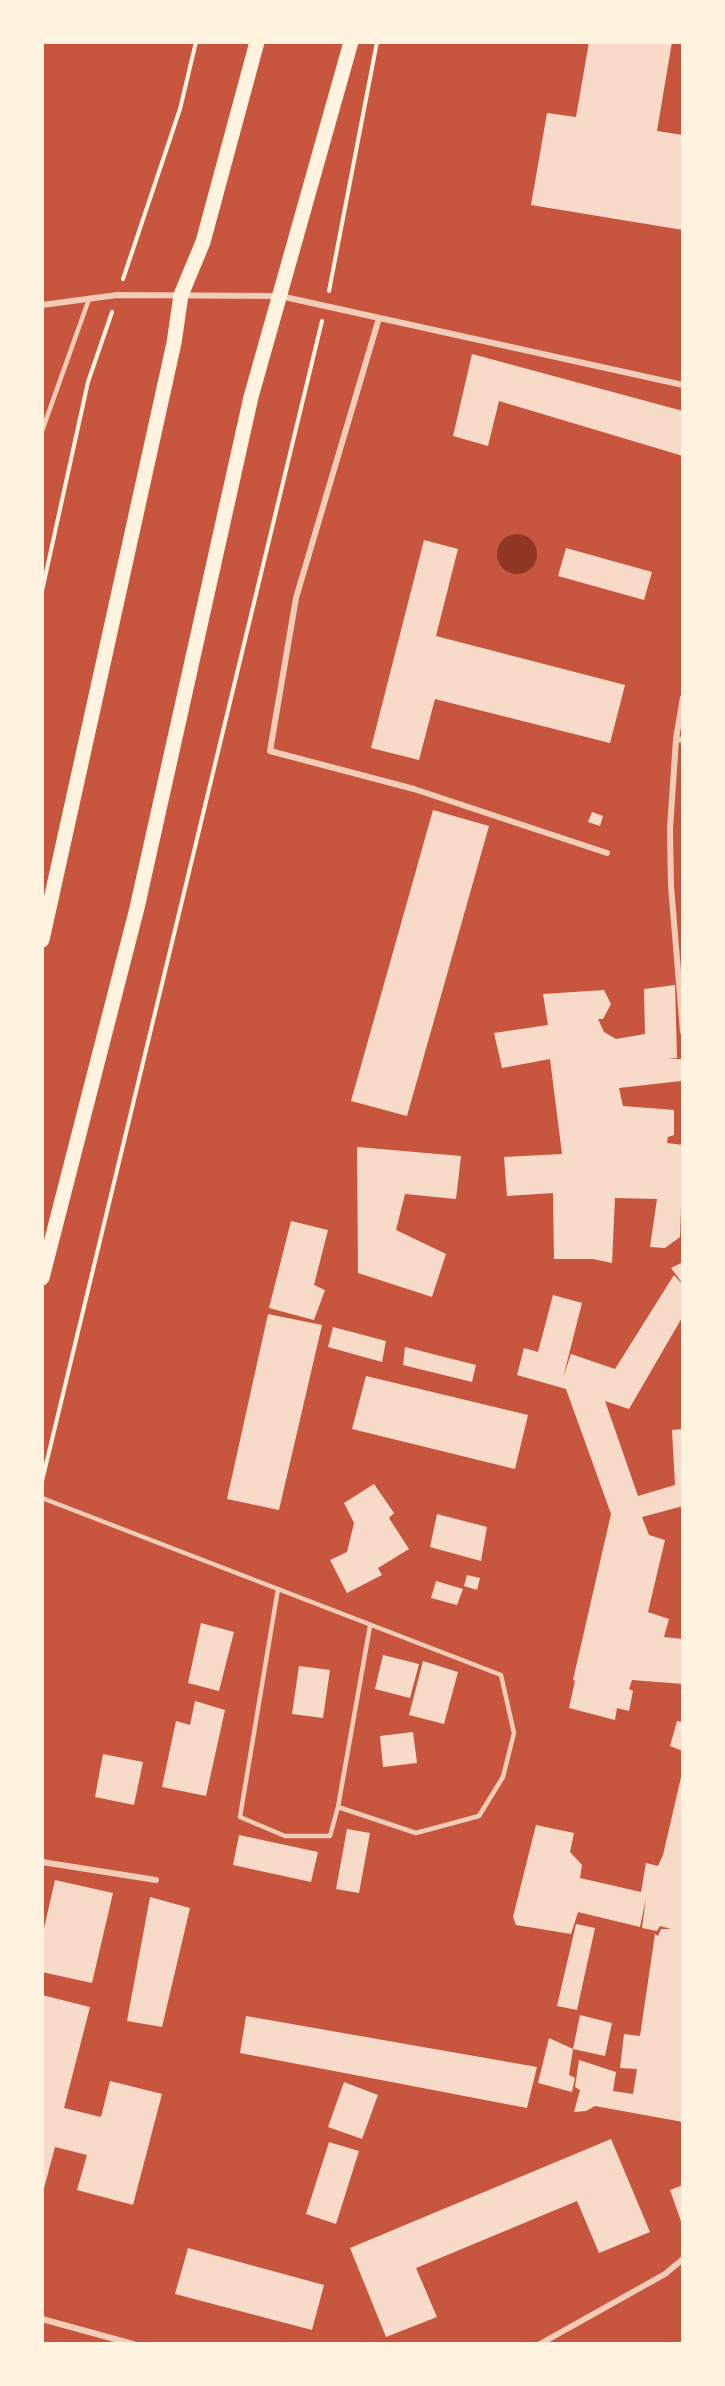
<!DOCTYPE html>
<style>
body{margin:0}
#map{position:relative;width:725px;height:2386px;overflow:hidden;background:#c8553d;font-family:Commissioner,sans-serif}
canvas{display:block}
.frame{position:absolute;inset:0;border:44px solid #fff3e0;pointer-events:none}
</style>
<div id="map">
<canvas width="725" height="2386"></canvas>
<div class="frame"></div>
</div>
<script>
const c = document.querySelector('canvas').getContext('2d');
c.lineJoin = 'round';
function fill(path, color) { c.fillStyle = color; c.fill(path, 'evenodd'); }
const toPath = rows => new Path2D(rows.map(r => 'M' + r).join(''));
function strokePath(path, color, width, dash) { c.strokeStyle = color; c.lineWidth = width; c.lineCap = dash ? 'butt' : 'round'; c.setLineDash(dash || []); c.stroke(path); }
fill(toPath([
 '497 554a20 20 0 1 1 40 0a20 20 0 1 1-40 0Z'
]), '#8f3625');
fill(toPath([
 [589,42,672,42,657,131,683,135,683,230,531,205,547,113,576,117],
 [472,354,683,411,683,456,499,401,488,446,453,436],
 [424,540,458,549,436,636,625,685,610,743,435,699,419,760,371,748],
 [566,548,652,572,644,600,558,576],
 [433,810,489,826,407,1116,351,1101],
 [592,812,603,816,600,826,588,822],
 [675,985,677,1058,667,1059,682,1059,681,1081,619,1088,623,1106,674,1110,674,1135,668,1137,667,1143,683,1145,680,1237,665,1248,650,1247,657,1199,615,1198,612,1263,593,1259,554,1259,553,1193,507,1196,504,1157,562,1154,550,1059,502,1068,494,1033,548,1025,543,994,604,990,611,1004,603,1019,598,1019,604,1032,616,1039,645,1034,644,989],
 [357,1147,461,1156,456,1199,405,1194,396,1230,446,1254,432,1297,358,1273],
 [291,1221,328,1230,314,1285,325,1290,314,1320,269,1308],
 [683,1262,683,1284,671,1268],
 [674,1275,683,1285,683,1316,629,1409,605,1401,638,1496,675,1485,672,1430,683,1429,683,1506,642,1517,649,1535,665,1540,648,1612,669,1619,664,1637,683,1639,683,1684,632,1680,629,1689,633,1691,629,1711,617,1708,615,1720,569,1708,575,1681,573,1680,611,1514,566,1389,517,1375,524,1348,538,1352,553,1295,582,1303,563,1378,571,1354,615,1369],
 [268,1314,322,1325,279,1510,227,1499],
 [333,1327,386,1341,382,1362,328,1347],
 [405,1347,476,1365,472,1382,403,1365],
 [366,1376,528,1415,515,1469,352,1429],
 [374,1484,394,1513,389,1518,409,1549,378,1568,382,1575,347,1593,330,1560,347,1552,354,1523,344,1503],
 [437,1514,487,1527,481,1561,430,1547],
 [467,1575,480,1578,477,1590,464,1586],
 [436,1581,463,1589,457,1605,431,1598],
 [201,1623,234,1632,219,1691,188,1683],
 [383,1655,419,1664,410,1698,375,1689],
 [423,1661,458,1672,444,1724,409,1715],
 [299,1666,330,1670,323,1718,292,1714],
 [195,1701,225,1710,206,1796,162,1787,176,1721,190,1725],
 [677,1721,683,1722,683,1751,670,1746],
 [413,1732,417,1763,383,1767,380,1736],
 [103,1754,143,1762,134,1805,95,1797],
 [682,1773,683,2122,595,2106,586,2111,574,2112,580,2090,575,2087,579,2060,616,2072,613,2091,633,2094,637,2069,620,2068,624,2034,640,2036,655,1934,658,1936,661,1929,671,1929,660,1926,657,1931,642,1928,646,1898,640,1927,578,1912,571,1934,516,1925,513,1917,536,1825,574,1833,570,1852,582,1865,580,1878,641,1892,646,1863,658,1866,663,1855],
 [347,1829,370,1833,359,1893,336,1889],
 [239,1835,318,1852,311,1882,233,1865],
 [55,1880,113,1893,92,1983,42,1972,42,1937],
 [150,1897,190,1908,162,2027,127,2021],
 [576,1924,595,1928,577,2010,557,2006],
 [42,1995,90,2007,64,2108,101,2117,110,2081,162,2094,133,2205,77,2190,87,2155,55,2147,42,2196],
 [580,2015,612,2023,605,2056,573,2049],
 [246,2016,537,2067,527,2108,240,2053],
 [549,2038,573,2049,569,2075,575,2078,572,2092,538,2083],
 [344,2082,378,2095,362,2139,328,2127],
 [611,2139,650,2232,599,2253,577,2201,416,2268,437,2317,386,2337,350,2248],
 [329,2142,359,2151,336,2224,306,2214],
 [683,2185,683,2227,670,2190],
 [188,2248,324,2285,312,2330,175,2294]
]), '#f7dbc8');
strokePath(toPath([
 [123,279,180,109,196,42],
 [329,291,377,42],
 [42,591,88,382,112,312],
 [42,1481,322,321]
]), '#fff3e0', 4);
strokePath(toPath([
 [42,431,89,299],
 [42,1498,501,1675,514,1733,503,1777,479,1816,416,1833,338,1807],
 [278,1589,240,1817,285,1836,330,1836,338,1807,370,1626]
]), '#f1ccb7', 4.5);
strokePath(toPath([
 [42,305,117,295,280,296,683,385],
 [379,318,296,598,270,751,414,789,607,853],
 [683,697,676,739,683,740],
 [676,739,670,829,671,886,683,1032],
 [42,1862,156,1880],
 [42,2319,133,2344],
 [540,2344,665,2274,683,2259]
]), '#f1ccb7', 6);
strokePath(toPath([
 [42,940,174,343,181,295,203,242,257,42],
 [42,1278,137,908,251,397,351,42]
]), '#fff3e0', 15);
</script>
